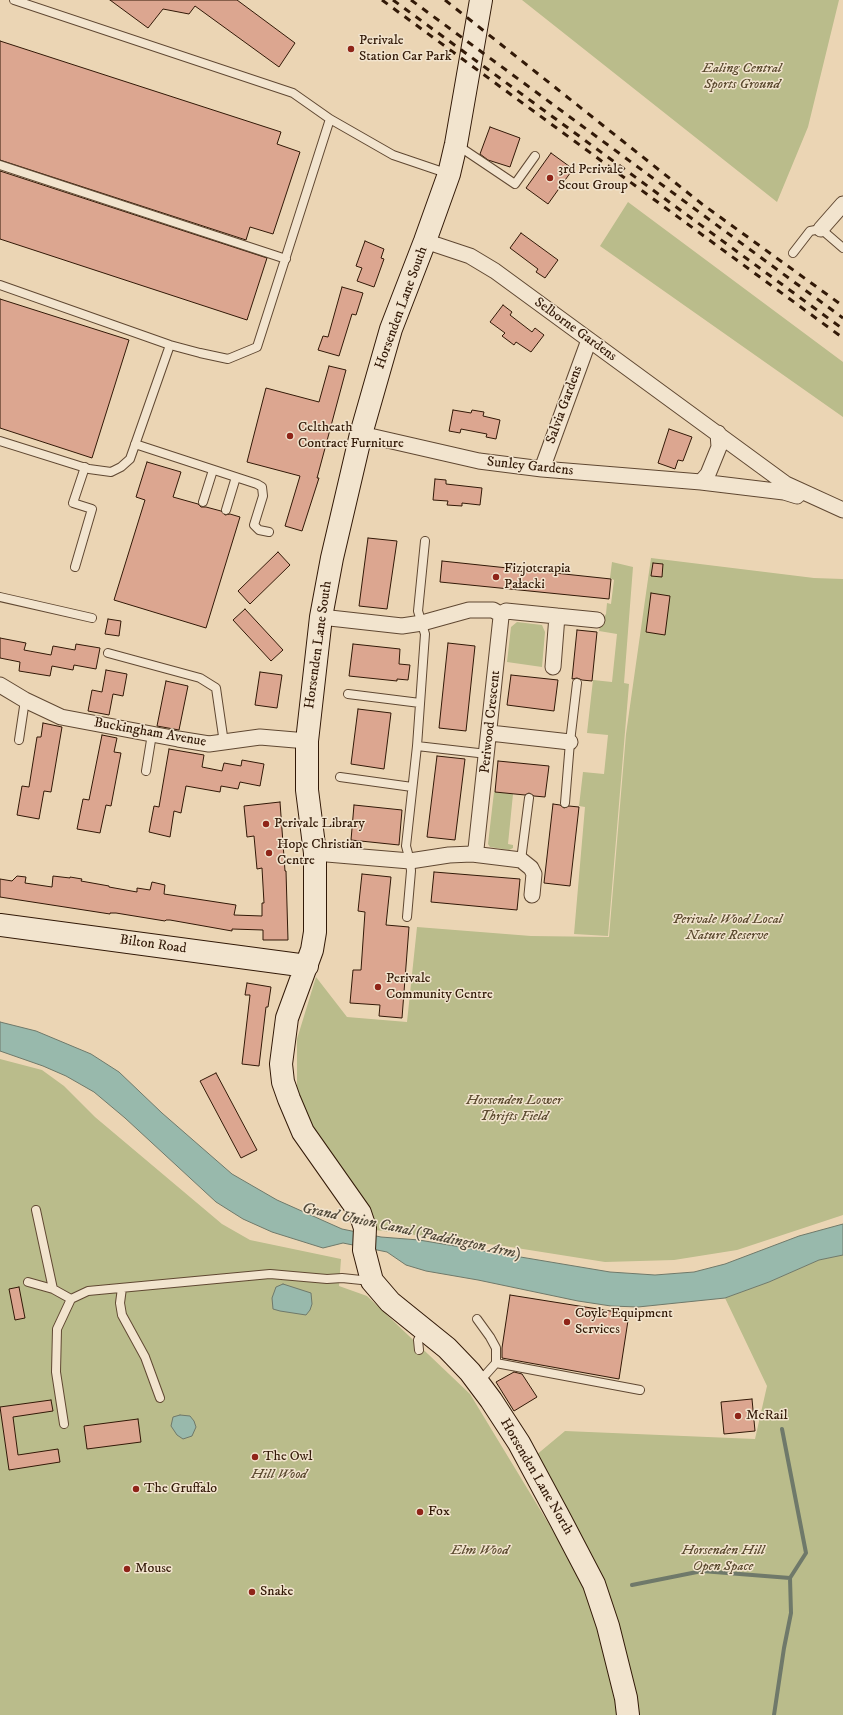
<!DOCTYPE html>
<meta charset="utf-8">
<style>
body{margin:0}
canvas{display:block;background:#ebd5b4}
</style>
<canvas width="843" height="1715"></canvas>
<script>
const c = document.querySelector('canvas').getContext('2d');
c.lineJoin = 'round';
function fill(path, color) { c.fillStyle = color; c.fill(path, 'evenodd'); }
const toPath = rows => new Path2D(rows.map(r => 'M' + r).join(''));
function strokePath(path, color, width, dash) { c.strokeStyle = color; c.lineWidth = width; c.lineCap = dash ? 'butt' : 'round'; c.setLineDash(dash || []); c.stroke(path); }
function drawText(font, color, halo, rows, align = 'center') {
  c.font = font + ' "IM FELL DW Pica",serif'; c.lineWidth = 3; c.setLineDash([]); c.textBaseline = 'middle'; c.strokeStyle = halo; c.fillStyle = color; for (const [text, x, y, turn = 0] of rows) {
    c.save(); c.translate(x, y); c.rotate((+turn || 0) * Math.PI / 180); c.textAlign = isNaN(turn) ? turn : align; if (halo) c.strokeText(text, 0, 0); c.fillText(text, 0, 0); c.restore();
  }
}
fill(toPath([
 [522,0,839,0,808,127,777,202],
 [628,202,843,362,843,417,600,246],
 [651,558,814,578,843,579,843,1215,737,1250,674,1260,605,1262,504,1246,375,1230,297,1103,297,1039,316,977,347,1017,407,1022,417,927,531,936,609,937,626,734],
 [612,562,633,567,624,683,629,684,608,936,574,934,585,807,579,806,583,772,604,774,608,735,587,733,593,680,612,682,617,634,599,631,601,621,606,614,607,603,611,604,614,580,610,578],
 [517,622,542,625,545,632,542,667,507,662,511,627],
 [494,792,513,794,508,844,513,845,513,848,509,850,490,847,488,844],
 [0,1059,42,1070,64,1086,95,1117,222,1224,250,1240,341,1259,339,1286,367,1296,470,1394,590,1592,619,1715,0,1715],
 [843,1255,843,1715,639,1715,637,1697,535,1456,565,1431,755,1439,767,1386,725,1298,769,1282,819,1260]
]), '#babc8b');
const water = toPath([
 [0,1022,36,1031,91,1054,119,1072,162,1113,232,1174,277,1200,342,1229,381,1237,419,1240,610,1272,655,1275,694,1272,725,1264,799,1236,843,1224,843,1255,819,1260,769,1282,725,1298,638,1307,611,1306,578,1301,478,1280,426,1271,406,1265,387,1252,343,1243,323,1248,272,1232,243,1219,216,1202,125,1118,94,1092,66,1076,43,1066,0,1051,0,1022],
 [283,1284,311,1293,312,1304,310,1310,306,1315,280,1311,273,1309,272,1298,276,1287,283,1284],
 [180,1415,190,1416,194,1421,196,1427,192,1436,183,1439,177,1435,171,1426,173,1417,180,1415]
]);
fill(water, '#98b9ac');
strokePath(water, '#6f796a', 1);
strokePath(toPath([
 [632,1585,702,1571,790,1578],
 [774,1715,784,1648,791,1613,790,1578,806,1553,782,1429]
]), '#6f796a', 4);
const building = toPath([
 [110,0,237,0,295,43,279,67,195,6,189,14,163,9,148,28,110,0],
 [0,41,281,132,277,144,300,152,273,234,250,227,246,240,0,160,0,41],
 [490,127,520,138,510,167,488,160,480,154,490,127],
 [551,153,573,169,548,204,526,188,551,153],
 [0,171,267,258,247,320,0,239,0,171],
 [521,233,558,260,545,278,536,272,538,269,510,248,521,233],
 [365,241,384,249,381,258,384,259,374,287,357,281,362,268,356,266,365,241],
 [342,287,363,293,356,315,352,314,339,356,318,350,323,336,328,337,342,287],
 [0,299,129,340,92,458,0,428,0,299],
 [503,305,512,312,510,315,532,332,535,328,544,335,531,352,516,342,514,345,502,336,505,333,490,322,503,305],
 [329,366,346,370,317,478,319,478,302,531,285,526,300,476,247,462,266,388,319,402,329,366],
 [453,410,471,413,472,410,484,412,483,416,500,420,496,439,486,437,487,434,461,429,460,433,449,431,453,410],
 [669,429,692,437,683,461,678,460,675,469,658,463,669,429],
 [147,462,181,472,173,497,198,504,201,507,206,507,221,511,225,515,230,514,240,517,206,628,114,600,145,500,136,497,147,462],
 [435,479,446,480,446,484,482,488,480,505,462,503,462,506,447,505,448,501,433,500,435,479],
 [368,538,397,541,387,609,359,606,368,538],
 [278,552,290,565,250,604,238,591,278,552],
 [442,561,611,579,609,599,440,582,442,561],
 [653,563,663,564,662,577,651,576,653,563],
 [651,593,670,596,665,635,646,632,651,593],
 [245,609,283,650,271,661,233,620,245,609],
 [108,619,121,621,119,636,105,634,108,619],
 [577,630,597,632,592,681,582,680,577,678,572,679,577,630],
 [0,638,26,643,24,650,51,655,53,646,75,650,76,644,100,648,96,669,74,665,73,670,52,666,50,676,19,671,20,662,0,658,0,638],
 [448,643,475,646,466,731,439,728,448,643],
 [353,644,400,649,399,664,410,665,408,680,397,679,397,681,349,676,353,644],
 [106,670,127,674,123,696,113,694,109,715,88,711,92,690,102,692,106,670],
 [260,672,282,675,277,708,255,705,260,672],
 [511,675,558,680,554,711,507,705,511,675],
 [166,681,188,686,179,730,157,726,166,681],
 [358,709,391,713,384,769,351,764,358,709],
 [43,723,62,727,51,792,44,791,39,819,17,815,22,786,29,787,37,737,41,737,43,723],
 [102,735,117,738,114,752,121,753,111,806,106,805,100,833,77,829,83,799,89,800,102,735],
 [169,749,204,755,202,767,222,771,224,763,241,766,242,760,264,764,260,786,240,782,238,789,221,786,220,792,186,786,181,813,174,811,170,837,149,832,154,806,159,807,169,749],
 [437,756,465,759,455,840,427,837,437,756],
 [498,761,549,766,545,797,534,796,529,793,525,795,495,792,498,761],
 [280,802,285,871,286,871,288,940,263,940,263,930,232,929,232,931,170,920,166,920,165,921,116,913,110,913,110,914,0,897,0,879,12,881,17,876,26,877,25,883,52,887,53,876,70,878,70,877,82,879,81,881,109,886,109,887,137,892,137,888,150,890,152,882,165,885,164,894,236,905,234,915,262,916,262,903,264,903,262,868,257,869,254,836,247,837,244,806,280,802],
 [553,804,560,805,564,808,569,806,579,807,570,886,544,883,553,804],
 [354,805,402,810,399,845,351,840,354,805],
 [434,872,520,879,517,910,431,902,434,872],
 [362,874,391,877,386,925,409,927,402,1018,379,1016,380,1005,350,1003,353,970,361,970,365,912,358,911,362,874],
 [247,983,271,987,268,1007,266,1007,259,1066,242,1064,250,995,245,995,247,983],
 [216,1073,257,1150,241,1158,200,1081,216,1073],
 [19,1287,25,1318,15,1320,9,1289,19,1287],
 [510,1295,629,1314,619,1379,502,1358,502,1348,510,1295],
 [514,1372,522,1374,537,1397,514,1411,496,1382,514,1372],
 [752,1399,755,1431,724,1434,721,1402,752,1399],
 [51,1400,53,1411,13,1417,18,1455,58,1449,60,1462,9,1470,0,1407,51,1400],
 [138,1419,141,1442,87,1449,84,1426,138,1419]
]);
fill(building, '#dca690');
strokePath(building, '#321907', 1);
const lane = toPath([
 [14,0,293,93,330,119,393,155,449,174],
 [457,145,515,184,535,156],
 [0,165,286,259],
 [793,253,810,231,821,229,843,248],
 [0,285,170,345,200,353,228,359,257,347,330,119],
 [0,441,89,469,111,472,121,467,130,459,170,345],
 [135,444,257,484,262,487,263,496,254,525,259,530,269,532],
 [203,502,213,470],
 [226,510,236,477],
 [75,567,92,509,73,503,85,467],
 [0,597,92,618],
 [108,653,200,678,216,688,224,743],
 [348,694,420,703],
 [19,740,25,700],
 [417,746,487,754],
 [146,771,152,734],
 [340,777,412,787],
 [565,803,570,742,577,683],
 [521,860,529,798],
 [407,917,411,871,410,861,406,846,417,746,425,634,418,611,425,541],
 [36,1210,53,1289,71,1299],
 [28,1282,53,1289],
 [122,1288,120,1303,122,1315,145,1357,160,1398],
 [477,1319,490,1337,496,1348,496,1363,479,1382],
 [419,1350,418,1340,424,1331],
 [496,1363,640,1390],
 [64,1424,56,1372,57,1329,71,1299,88,1291,270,1274,327,1279,342,1278,371,1281]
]);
const street = toPath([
 [821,229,843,204],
 [425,241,470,256,495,271,786,484,843,510],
 [361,434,479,461,542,469,701,482,784,492,797,496],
 [542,469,589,340],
 [701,482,708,474,719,447,718,433],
 [500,614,506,611,597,620],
 [553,667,557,616],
 [0,685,25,700,61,717,178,739,209,744,260,737,307,741],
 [490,733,570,742],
 [315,853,410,861,449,855,472,854,476,849,501,617,500,614,493,610,469,610,422,623,402,626,321,617],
 [472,854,521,860,531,868,534,874,532,895]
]);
const secondary = toPath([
 [481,0,456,144,449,174,425,241,391,329,361,434,332,558,321,617,307,741,307,790,315,853,315,932,312,950,287,1018,281,1064,283,1082,289,1099,303,1132,360,1213,365,1228,364,1250,372,1281,390,1302,447,1348,470,1372,491,1400,519,1443,561,1521,594,1584,608,1626,626,1698,628,1715],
 [0,925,307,966]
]);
strokePath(lane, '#604832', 10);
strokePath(street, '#604832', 17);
strokePath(secondary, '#321907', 24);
strokePath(lane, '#f2e4ce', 8);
strokePath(street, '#f2e4ce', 15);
strokePath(secondary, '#f2e4ce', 22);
strokePath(toPath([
 [382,0,843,338],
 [393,0,843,329],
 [411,0,843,318],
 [445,0,702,204,843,306]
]), '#321907', 3, [7, 7]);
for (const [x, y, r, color] of [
 [351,49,4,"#8f2418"],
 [550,178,4,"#8f2418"],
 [290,436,4,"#8f2418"],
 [496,577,4,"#8f2418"],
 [266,824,4,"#8f2418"],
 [269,853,4,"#8f2418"],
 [378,987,4,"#8f2418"],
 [567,1322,4,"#8f2418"],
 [738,1416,4,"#8f2418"],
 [255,1457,4,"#8f2418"],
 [136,1489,4,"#8f2418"],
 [420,1512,4,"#8f2418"],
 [127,1569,4,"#8f2418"],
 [252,1592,4,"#8f2418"]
]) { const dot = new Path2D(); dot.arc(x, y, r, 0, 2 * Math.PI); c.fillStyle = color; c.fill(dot); strokePath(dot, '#f2e4ce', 1.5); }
drawText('14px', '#321907', '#f2e4ce', [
 ["Perivale",359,41],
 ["Station Car Park",359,57],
 ["3rd Perivale",558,170],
 ["Scout Group",558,186],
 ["Celtheath",298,428],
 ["Contract Furniture",298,444],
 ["Fizjoterapia",504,569],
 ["Pałacki",504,585],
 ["Perivale Library",274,824],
 ["Hope Christian",277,845],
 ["Centre",277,861],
 ["Perivale",386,979],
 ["Community Centre",386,995],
 ["Coyle Equipment",575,1314],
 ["Services",575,1330],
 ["McRail",746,1416],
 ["The Owl",263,1457],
 ["The Gruffalo",144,1489],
 ["Fox",428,1512],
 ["Mouse",135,1569],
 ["Snake",260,1592]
], 'left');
drawText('italic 14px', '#5b4a2f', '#f2e4ce', [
 ["Ealing Central",742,69],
 ["Sports Ground",742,85],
 ["Perivale Wood Local",727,920],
 ["Nature Reserve",727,936],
 ["Horsenden Lower",514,1101],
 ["Thrifts Field",514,1117],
 ["Hill Wood",279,1475],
 ["Elm Wood",480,1551],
 ["Horsenden Hill",723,1551],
 ["Open Space",723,1567]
]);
drawText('14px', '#321907', '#f2e4ce', [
 ["Horsenden Lane South",402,308,-70],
 ["Selborne Gardens",575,330,36],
 ["Salvia Gardens",565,405,-70],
 ["Sunley Gardens",530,467,6],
 ["Horsenden Lane South",319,645,-82],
 ["Periwood Crescent",491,722,-84],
 ["Buckingham Avenue",150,733,10],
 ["Bilton Road",153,945,8],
 ["Horsenden Lane North",536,1477,60]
]);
drawText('italic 15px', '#514939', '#f2e4ce', [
 ["Grand Union Canal (Paddington Arm)",411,1232,12]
]);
</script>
